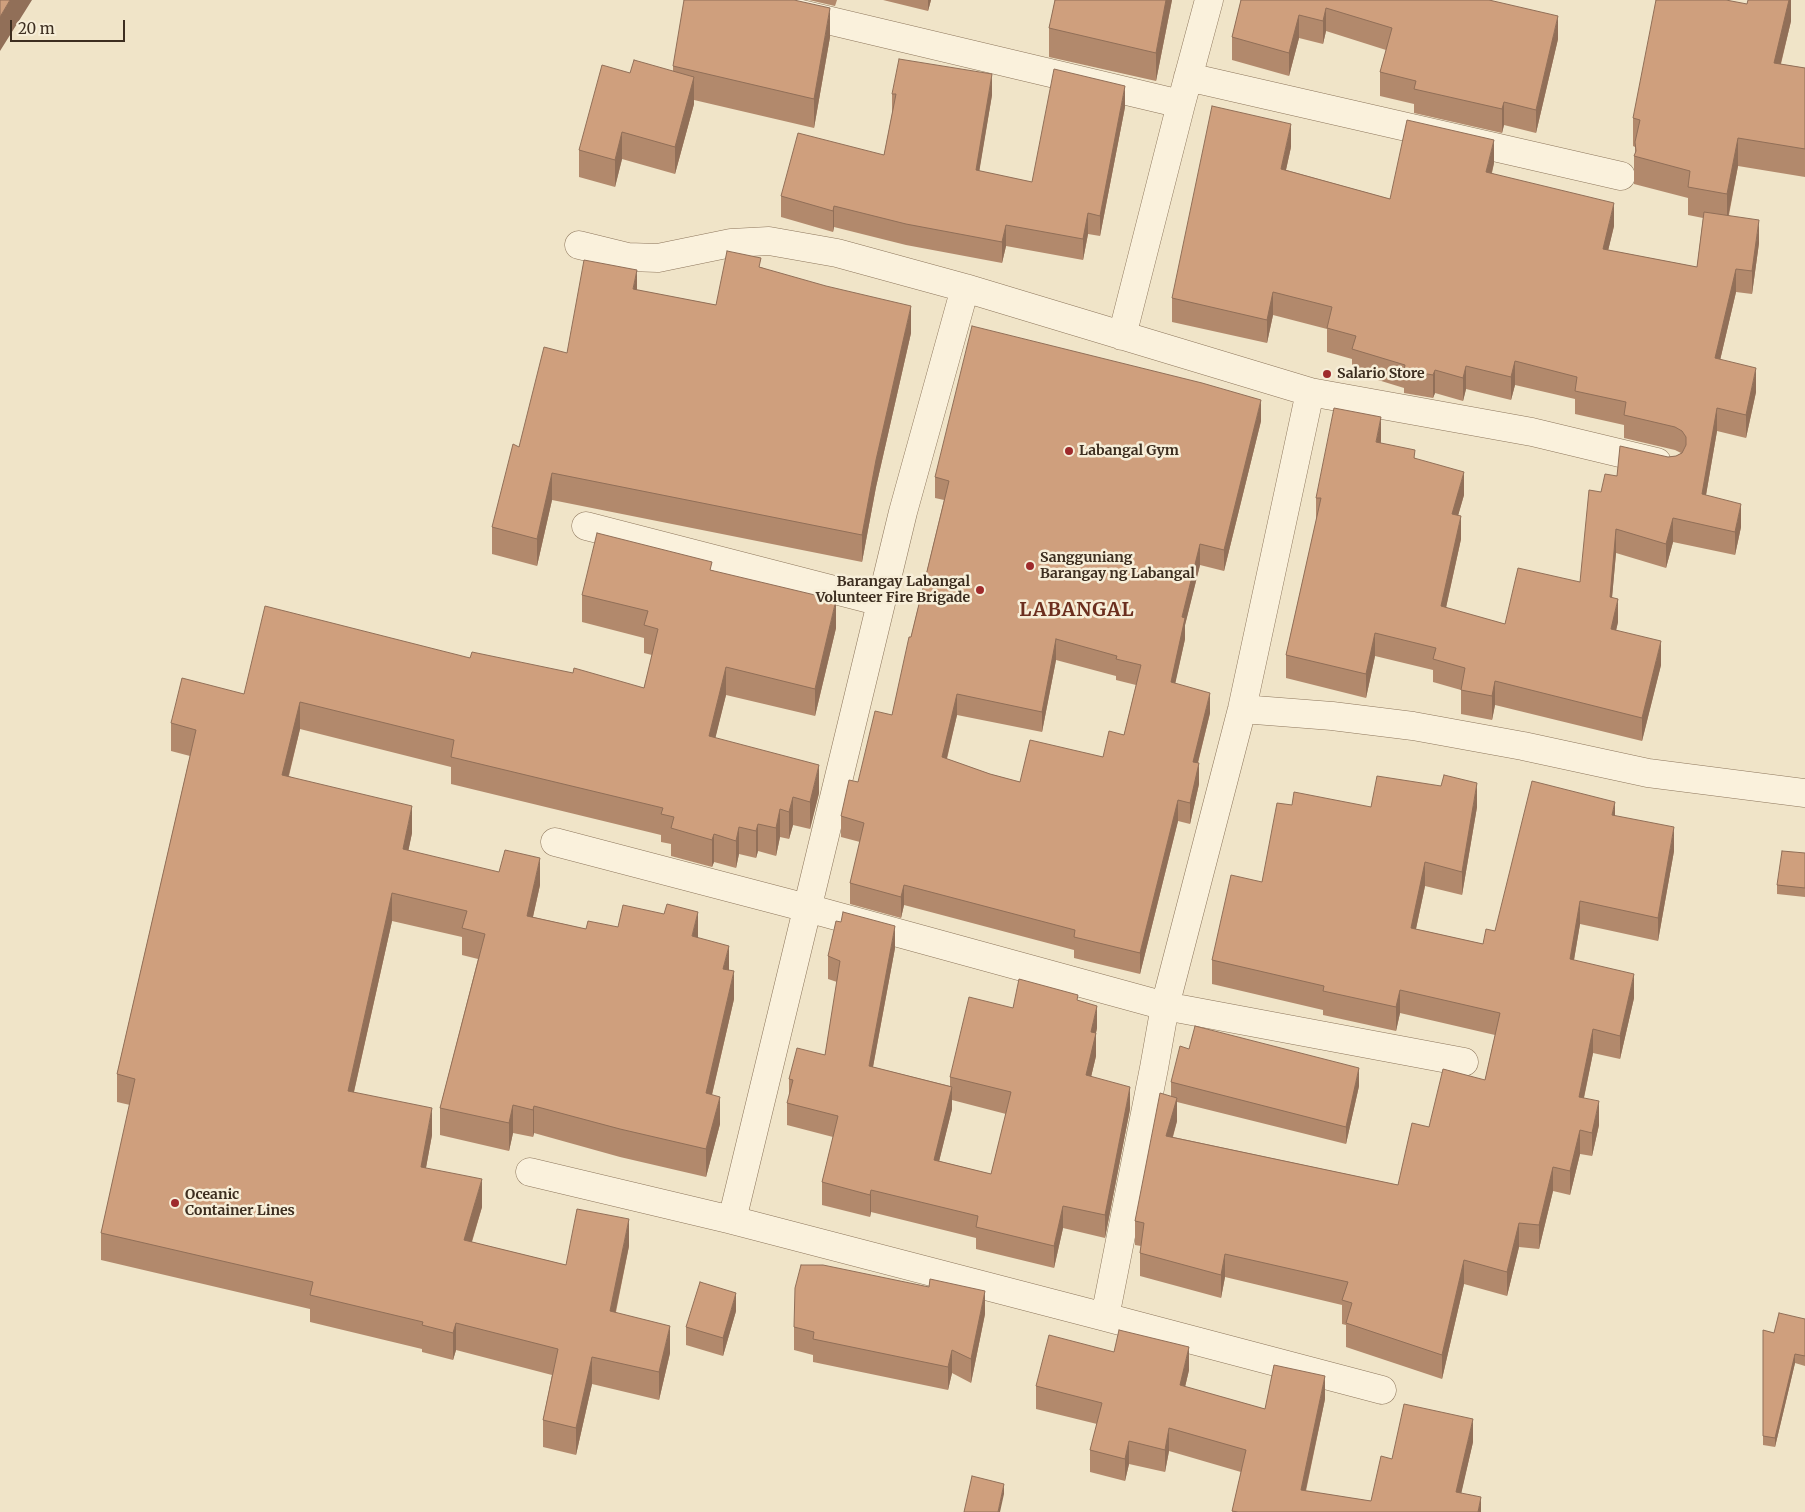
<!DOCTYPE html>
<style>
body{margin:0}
#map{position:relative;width:1805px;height:1512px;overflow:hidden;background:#f0e4c8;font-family:Merriweather,serif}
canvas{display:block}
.scale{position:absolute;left:10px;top:20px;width:115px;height:22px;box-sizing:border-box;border:2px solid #3d2e20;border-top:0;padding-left:6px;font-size:15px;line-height:18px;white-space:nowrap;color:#3d2e20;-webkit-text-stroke:4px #f7eed8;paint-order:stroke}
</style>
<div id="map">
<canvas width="1805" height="1512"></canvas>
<div class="scale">20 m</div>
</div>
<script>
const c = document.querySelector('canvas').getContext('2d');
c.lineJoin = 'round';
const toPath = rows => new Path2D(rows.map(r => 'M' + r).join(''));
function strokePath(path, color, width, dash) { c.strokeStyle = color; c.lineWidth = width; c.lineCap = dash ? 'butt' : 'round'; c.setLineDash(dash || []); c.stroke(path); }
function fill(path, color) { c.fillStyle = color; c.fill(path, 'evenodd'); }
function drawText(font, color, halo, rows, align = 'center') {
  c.font = font + ' Merriweather,serif'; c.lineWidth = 5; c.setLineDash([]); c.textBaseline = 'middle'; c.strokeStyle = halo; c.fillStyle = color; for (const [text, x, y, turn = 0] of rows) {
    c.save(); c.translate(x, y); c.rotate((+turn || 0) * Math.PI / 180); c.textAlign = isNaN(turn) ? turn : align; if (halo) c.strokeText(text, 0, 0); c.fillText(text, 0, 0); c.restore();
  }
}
const minor = toPath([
 [793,12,1181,104],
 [1188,77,1621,176],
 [579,245,628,257,658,258,731,243,769,241,837,253,965,288,1310,392,1532,432,1657,462],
 [965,288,903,512,732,1220,1105,1317,1154,1068,1165,1006,1242,709,1310,392],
 [1122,336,1181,104,1209,0],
 [586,526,881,602],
 [1242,709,1332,716,1413,726,1523,746,1648,773,1805,793],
 [555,842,807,908,1165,1006,1464,1062],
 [530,1172,732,1220],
 [1105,1317,1382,1390]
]);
strokePath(minor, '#8d765c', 29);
strokePath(minor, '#faf1dc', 28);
fill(toPath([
 [809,0,837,0,835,6],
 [883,0,931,0,928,11],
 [1055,0,1172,0,1156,81,1049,57,1049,28],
 [1241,0,1489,0,1558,39,1536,133,1504,125,1502,133,1414,113,1414,104,1380,96,1380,72,1386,50,1326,31,1323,44,1299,38,1289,76,1232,60,1232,37],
 [1791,0,1791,21,1781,64,1805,68,1805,177,1738,166,1729,215,1759,243,1752,294,1736,292,1720,360,1756,392,1746,438,1717,431,1706,495,1741,527,1735,555,1673,542,1666,568,1616,553,1612,597,1618,622,1616,630,1661,665,1642,741,1495,705,1492,720,1461,714,1461,690,1433,682,1433,670,1375,656,1366,698,1286,678,1286,655,1316,521,1316,498,1381,441,1381,443,1415,458,1464,495,1458,515,1461,539,1446,608,1505,624,1580,582,1601,492,1617,476,1668,457,1676,456,1681,453,1675,450,1624,438,1624,425,1575,414,1575,399,1515,385,1511,400,1466,389,1463,401,1435,393,1433,398,1404,393,1404,388,1352,372,1352,359,1327,352,1327,329,1273,315,1267,343,1172,322,1172,298,1291,147,1286,170,1390,199,1494,163,1492,173,1614,226,1608,250,1697,267,1703,218,1688,215,1688,198,1634,184,1634,156,1635,154,1635,147,1633,146,1633,118,1747,4],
 [830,37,814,128,694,100,694,104,675,174,622,159,615,187,579,177,579,150,630,73,673,71,673,66],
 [892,94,992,95,979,171,1032,182,1125,107,1100,236,1088,234,1083,260,1006,246,1002,263,906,245,834,227,833,232,781,217,781,196,884,155,892,114],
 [761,267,911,333,876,487,862,562,552,500,537,566,492,554,492,527,519,447,567,353,637,290,716,305],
 [1261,421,1224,571,1200,565,1185,625,1185,639,1175,683,1210,713,1198,763,1199,784,1190,824,1178,821,1140,974,1074,958,1074,950,904,905,901,918,850,904,850,883,860,842,841,837,841,816,892,715,944,500,935,498,935,477],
 [1056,660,1116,676,1116,680,1136,685,1124,735,1103,757,1020,782,990,774,947,759,957,715,1042,732],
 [712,570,836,628,815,716,726,695,715,738,819,793,810,829,793,825,789,839,780,837,776,856,758,851,756,858,739,854,736,868,714,862,712,867,671,856,671,844,661,842,661,835,451,784,451,767,300,729,289,776,412,833,408,851,540,885,533,917,586,929,618,927,698,938,729,970,734,999,712,1095,720,1124,706,1177,620,1157,534,1133,533,1137,513,1133,509,1151,440,1135,440,1108,478,959,462,955,462,937,392,921,354,1092,432,1135,426,1168,482,1207,472,1242,566,1265,629,1246,616,1312,670,1353,659,1400,592,1384,576,1455,543,1447,543,1420,552,1375,456,1350,453,1360,422,1352,422,1349,310,1322,310,1309,101,1260,101,1233,130,1105,117,1102,117,1074,190,756,171,751,171,723,244,694,470,658,573,673,644,688,652,655,644,653,644,638,582,622,582,595],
 [1292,805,1371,807,1477,807,1462,895,1425,886,1416,929,1483,944,1495,931,1615,816,1674,851,1658,941,1580,924,1574,960,1634,998,1620,1059,1593,1053,1584,1098,1599,1125,1592,1156,1580,1154,1570,1195,1553,1191,1539,1249,1519,1247,1507,1296,1464,1284,1442,1379,1346,1347,1346,1325,1342,1324,1342,1305,1225,1277,1221,1298,1140,1276,1140,1253,1141,1246,1135,1245,1135,1221,1171,1096,1171,1082,1189,1049,1359,1086,1346,1144,1177,1102,1177,1121,1173,1137,1398,1185,1429,1127,1485,1080,1495,1035,1400,1013,1396,1031,1323,1015,1323,1010,1212,984,1212,960,1262,882],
 [1805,853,1805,897,1777,894,1777,885],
 [895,948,873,1067,950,1086,950,1077,1013,1008,1078,1001,1097,1028,1096,1033,1096,1056,1091,1077,1130,1109,1105,1238,1063,1228,1054,1268,976,1249,976,1238,871,1212,870,1217,822,1205,822,1182,833,1137,787,1125,787,1103,789,1097,789,1079,825,1055,837,982,828,979,828,956],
 [952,1100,1006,1114,991,1174,939,1161,952,1109],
 [736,1311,723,1356,686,1345,686,1327],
 [985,1314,971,1383,952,1373,948,1390,813,1362,813,1355,794,1350,794,1327],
 [1805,1319,1805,1366,1795,1363,1775,1447,1763,1445,1763,1330,1774,1333],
 [1114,1352,1189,1370,1185,1387,1265,1409,1325,1399,1306,1491,1371,1501,1392,1459,1473,1442,1461,1493,1481,1512,1232,1512,1241,1472,1169,1451,1165,1472,1129,1464,1125,1481,1090,1472,1090,1450,1097,1424,1036,1409,1036,1386]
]), '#b2896c');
fill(toPath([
 [10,0,32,0,0,51,0,17],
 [928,0,931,0,928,11],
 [1166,0,1172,0,1156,81,1156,53],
 [1789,0,1791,0,1791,21,1774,91,1774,63],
 [830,8,830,37,814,128,814,99],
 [1326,8,1326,31,1323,44,1323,21],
 [1299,15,1299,38,1289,76,1289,53],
 [1558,16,1558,39,1536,133,1536,110],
 [992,74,992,95,976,191,976,170],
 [694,77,694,104,675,174,675,147],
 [1125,86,1125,107,1100,236,1100,216],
 [1504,102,1504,125,1502,133,1502,109],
 [1291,124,1291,147,1281,192,1281,169],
 [622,132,622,159,615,187,615,160],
 [1738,138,1738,166,1727,222,1727,194],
 [1494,140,1494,163,1486,195,1486,172],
 [1614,203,1614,226,1603,272,1603,249],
 [834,206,834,227,833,232,833,211],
 [1088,213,1088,234,1083,260,1083,239],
 [1759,220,1759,243,1752,294,1752,271],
 [1006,225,1006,246,1002,263,1002,242],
 [1736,269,1736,292,1715,382,1715,358],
 [637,270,637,298,633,289],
 [1273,292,1273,315,1267,343,1267,320],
 [911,306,911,333,876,487,862,562,862,535,876,460],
 [1515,361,1515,385,1511,400,1511,377],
 [1466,366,1466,389,1463,401,1463,378],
 [1756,368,1756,392,1746,438,1746,415],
 [1435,370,1435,393,1433,398,1433,375],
 [1261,400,1261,421,1224,571,1224,550],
 [1717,408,1717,431,1702,518,1702,494],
 [1381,417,1381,441,1376,465,1376,442],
 [1464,472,1464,495,1452,537,1452,514],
 [552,473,552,500,537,566,537,539],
 [1741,504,1741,527,1735,555,1735,532],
 [1461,516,1461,539,1441,630,1441,606],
 [1673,518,1673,542,1666,568,1666,544],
 [1616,529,1616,553,1610,620,1610,597],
 [1200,544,1200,565,1185,625,1185,639,1171,703,1171,682,1182,617],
 [1618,599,1618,622,1611,652,1611,629],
 [836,600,836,628,815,716,815,689],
 [1375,633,1375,656,1366,698,1366,674],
 [1056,639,1056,660,1042,732,1042,712],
 [1661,641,1661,665,1642,741,1642,718],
 [726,667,726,695,709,764,709,736],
 [1495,681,1495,705,1492,720,1492,696],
 [1210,693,1210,713,1193,782,1193,762],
 [957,694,957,715,942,778,942,757],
 [300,702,300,729,282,802,282,775],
 [1199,763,1199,784,1190,824,1190,803],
 [819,765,819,793,810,829,810,802],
 [1477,783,1477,807,1462,895,1462,872],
 [793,797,793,825,789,839,789,812],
 [1178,800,1178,821,1140,974,1140,953],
 [1615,802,1615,826,1612,815],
 [412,806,412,833,403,877,403,849],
 [780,809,780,837,776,856,776,828],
 [758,824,758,851,756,858,756,831],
 [739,827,739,854,736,868,736,841],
 [1674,827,1674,851,1658,941,1658,918],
 [714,834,714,862,712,867,712,840],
 [540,858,540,885,527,943,527,916],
 [1425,862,1425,886,1411,952,1411,928],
 [904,885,904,905,901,918,901,897],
 [392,893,392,921,348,1118,348,1091],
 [1580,901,1580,924,1570,983,1570,959],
 [698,912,698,940,692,936],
 [895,926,895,948,869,1088,869,1066],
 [729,946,729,973,723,969],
 [734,971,734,999,706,1120,706,1093],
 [1634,974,1634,998,1620,1059,1620,1036],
 [1400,990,1400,1013,1396,1031,1396,1007],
 [1097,1006,1097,1028,1091,1054,1091,1032],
 [1593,1029,1593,1053,1579,1121,1579,1097],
 [1096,1033,1096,1056,1086,1098,1086,1075],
 [1359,1068,1359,1086,1346,1144,1346,1127],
 [952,1087,952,1109,934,1182,934,1160],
 [1130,1087,1130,1109,1105,1238,1105,1215],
 [720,1097,720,1124,706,1177,706,1149],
 [1177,1098,1177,1121,1166,1160,1166,1136],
 [1599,1101,1599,1125,1592,1156,1592,1133],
 [513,1105,513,1133,509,1151,509,1123],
 [534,1106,534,1133,533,1137,533,1110],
 [432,1108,432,1135,421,1194,421,1167],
 [1580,1130,1580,1154,1570,1195,1570,1171],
 [1553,1167,1553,1191,1539,1249,1539,1225],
 [482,1179,482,1207,464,1267,464,1240],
 [871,1190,871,1212,870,1217,870,1195],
 [1063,1206,1063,1228,1054,1268,1054,1246],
 [629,1219,629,1246,610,1338,610,1311],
 [1519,1223,1519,1247,1507,1296,1507,1272],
 [1225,1254,1225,1277,1221,1298,1221,1275],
 [1464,1260,1464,1284,1442,1379,1442,1355],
 [985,1291,985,1314,971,1383,971,1359],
 [736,1293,736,1311,723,1356,723,1338],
 [456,1323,456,1350,453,1360,453,1333],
 [670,1326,670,1353,659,1400,659,1372],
 [1189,1347,1189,1370,1180,1408,1180,1385],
 [952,1350,952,1373,948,1390,948,1367],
 [1795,1354,1795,1363,1775,1447,1775,1438],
 [592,1357,592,1384,576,1455,576,1428],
 [1325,1376,1325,1399,1301,1512,1301,1490],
 [1473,1419,1473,1442,1457,1512,1456,1492],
 [1169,1428,1169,1451,1165,1472,1165,1450],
 [1129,1441,1129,1464,1125,1481,1125,1459],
 [1004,1484,1004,1494,1000,1512,998,1512],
 [1481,1497,1481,1512,1478,1512]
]), '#916f58');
const building = toPath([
 [0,0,10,0,0,17,0,0],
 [684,0,794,0,830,8,814,99,673,66,684,0],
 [1055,0,1166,0,1156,53,1049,28,1055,0],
 [1241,0,1489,0,1558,16,1536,110,1504,102,1502,109,1414,89,1416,81,1380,72,1392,28,1326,8,1323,21,1299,15,1289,53,1232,37,1241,0],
 [1656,0,1726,0,1747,4,1748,0,1789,0,1774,63,1805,68,1805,149,1738,138,1727,194,1688,187,1690,171,1634,156,1636,151,1635,142,1640,120,1633,118,1656,0],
 [899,59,992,74,976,170,1032,182,1054,69,1125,86,1100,216,1088,213,1083,239,1006,225,1002,242,906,224,834,206,833,211,781,196,798,133,884,155,896,94,892,94,899,59],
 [634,60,694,77,675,147,622,132,615,160,579,150,602,65,630,73,634,60],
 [1212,106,1291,124,1281,169,1390,199,1407,120,1494,140,1486,172,1614,203,1603,249,1697,267,1704,212,1759,220,1752,271,1736,269,1715,358,1756,368,1746,415,1717,408,1702,494,1741,504,1735,532,1673,518,1666,544,1616,529,1610,597,1618,599,1611,629,1661,641,1642,718,1495,681,1492,696,1461,690,1465,668,1433,659,1436,648,1375,633,1366,674,1286,655,1321,498,1316,498,1334,408,1381,417,1376,442,1415,450,1414,458,1464,472,1452,514,1461,516,1441,606,1505,624,1518,568,1580,582,1589,490,1601,492,1605,474,1617,476,1620,446,1668,457,1676,456,1682,453,1686,445,1686,437,1682,431,1675,427,1624,415,1626,402,1575,391,1577,377,1515,361,1511,377,1466,366,1463,378,1435,370,1433,375,1404,370,1405,365,1352,349,1356,336,1327,328,1332,307,1273,292,1267,320,1172,298,1212,106],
 [727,251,761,258,759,267,826,286,911,306,876,460,862,535,552,473,537,539,492,527,513,444,519,447,544,347,567,353,584,260,637,270,633,289,716,305,727,251],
 [972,326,1202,383,1261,400,1224,550,1200,544,1182,617,1185,618,1171,682,1210,693,1193,762,1199,763,1190,803,1178,800,1140,953,1074,937,1075,930,904,885,901,897,850,883,864,823,841,816,849,780,858,782,875,711,892,715,909,637,911,637,949,481,935,477,972,326],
 [1056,639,1117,656,1116,659,1141,665,1124,735,1109,731,1103,757,1030,740,1020,782,990,774,942,757,957,694,1042,712,1056,639],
 [597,533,712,562,710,570,836,600,815,689,726,667,709,736,819,765,810,802,793,797,789,812,780,809,776,828,758,824,756,831,739,827,736,841,714,834,712,840,671,828,674,817,661,814,663,808,451,757,454,740,300,702,282,775,412,806,403,849,499,872,505,850,540,858,527,916,586,929,588,921,618,927,623,905,664,914,667,904,698,912,692,936,729,946,723,969,734,971,706,1093,720,1097,706,1149,620,1129,534,1106,533,1110,513,1105,509,1123,440,1108,485,934,462,928,467,911,392,893,348,1091,432,1108,421,1167,482,1179,464,1240,566,1265,577,1209,629,1219,610,1311,670,1326,659,1372,592,1357,576,1428,543,1420,558,1349,456,1323,453,1333,422,1325,423,1322,310,1295,313,1282,101,1233,135,1079,117,1074,196,730,171,723,182,678,244,694,265,606,470,658,472,652,573,673,574,668,644,688,658,629,644,625,648,611,582,595,597,533],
 [1444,775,1477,783,1462,872,1425,862,1411,928,1483,944,1486,929,1495,931,1532,781,1615,802,1612,815,1674,827,1658,918,1580,901,1570,959,1634,974,1620,1036,1593,1029,1579,1097,1599,1101,1592,1133,1580,1130,1570,1171,1553,1167,1539,1225,1519,1223,1507,1272,1464,1260,1442,1355,1346,1323,1352,1303,1342,1300,1348,1282,1225,1254,1221,1275,1140,1253,1144,1223,1135,1221,1160,1093,1177,1098,1166,1136,1398,1185,1412,1123,1429,1127,1443,1069,1485,1080,1500,1013,1400,990,1396,1007,1323,991,1324,986,1212,960,1231,875,1262,882,1277,803,1292,805,1294,792,1371,807,1377,776,1441,786,1444,775],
 [1782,851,1805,853,1805,888,1777,885,1782,851],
 [843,912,895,926,869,1066,952,1087,934,1160,991,1174,1011,1092,950,1077,969,997,1013,1008,1019,979,1078,995,1077,1000,1097,1006,1091,1032,1096,1033,1086,1075,1130,1087,1105,1215,1063,1206,1054,1246,976,1227,978,1216,871,1190,870,1195,822,1182,838,1116,787,1103,793,1080,789,1079,797,1048,825,1055,840,961,828,956,836,921,841,922,843,912],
 [1195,1026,1359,1068,1346,1127,1171,1082,1180,1046,1189,1049,1195,1026],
 [801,1265,823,1265,929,1287,930,1279,985,1291,971,1359,952,1350,948,1367,813,1339,814,1332,794,1327,795,1288,801,1265],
 [700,1282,736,1293,723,1338,686,1327,700,1282],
 [1779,1313,1805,1319,1805,1356,1795,1354,1775,1438,1763,1436,1763,1330,1774,1333,1779,1313],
 [1119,1330,1189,1347,1180,1385,1265,1409,1274,1365,1325,1376,1301,1490,1371,1501,1381,1456,1392,1459,1404,1404,1473,1419,1456,1492,1481,1497,1478,1512,1238,1512,1232,1511,1246,1450,1169,1428,1165,1450,1129,1441,1125,1459,1090,1450,1102,1403,1036,1386,1049,1335,1114,1352,1119,1330],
 [972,1476,1004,1484,998,1512,964,1512,972,1476]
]);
fill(building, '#cf9f7d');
strokePath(building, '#916f58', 1);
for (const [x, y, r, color] of [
 [1327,374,5,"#9e2a2b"],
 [1069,451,5,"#9e2a2b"],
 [1030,566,5,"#9e2a2b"],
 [980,590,5,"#9e2a2b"],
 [175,1203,5,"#9e2a2b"]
]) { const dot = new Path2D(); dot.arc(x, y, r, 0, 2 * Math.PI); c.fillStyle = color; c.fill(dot); strokePath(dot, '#f7eed8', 2); }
drawText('bold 14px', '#3d2e20', '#f7eed8', [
 ["Salario Store",1337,374],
 ["Labangal Gym",1079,451],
 ["Sangguniang",1040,558],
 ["Barangay ng Labangal",1040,574],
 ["Barangay Labangal",970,582,"right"],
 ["Volunteer Fire Brigade",970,598,"right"],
 ["Oceanic",185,1195],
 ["Container Lines",185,1211]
], 'left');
c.letterSpacing = '1px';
drawText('bold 19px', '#6b2e1e', '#f7eed8', [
 ["LABANGAL",1077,611]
]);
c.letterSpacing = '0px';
</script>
